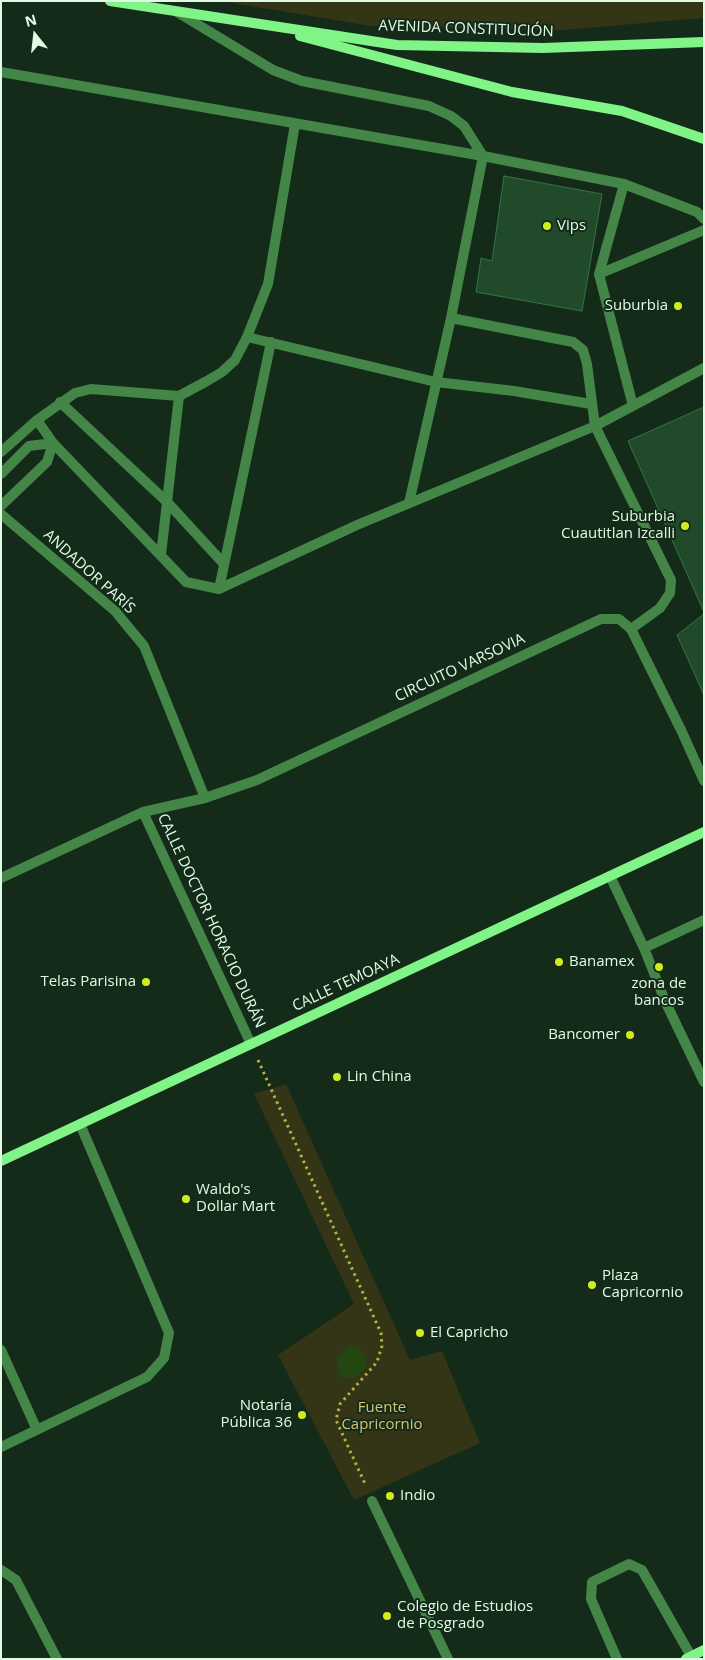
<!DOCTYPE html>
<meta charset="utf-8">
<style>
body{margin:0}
#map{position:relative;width:705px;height:1660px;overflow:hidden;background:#142b19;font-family:"Open Sans",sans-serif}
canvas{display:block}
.frame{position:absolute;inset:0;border:2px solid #e0fce5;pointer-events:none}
.north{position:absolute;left:10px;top:10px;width:50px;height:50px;-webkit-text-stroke:4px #142b19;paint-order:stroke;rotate:344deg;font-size:14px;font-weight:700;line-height:20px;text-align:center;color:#e0fce5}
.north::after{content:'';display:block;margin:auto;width:18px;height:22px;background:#e0fce5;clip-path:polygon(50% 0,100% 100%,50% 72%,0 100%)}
</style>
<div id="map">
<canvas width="705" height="1660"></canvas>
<div class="frame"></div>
<div class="north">N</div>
</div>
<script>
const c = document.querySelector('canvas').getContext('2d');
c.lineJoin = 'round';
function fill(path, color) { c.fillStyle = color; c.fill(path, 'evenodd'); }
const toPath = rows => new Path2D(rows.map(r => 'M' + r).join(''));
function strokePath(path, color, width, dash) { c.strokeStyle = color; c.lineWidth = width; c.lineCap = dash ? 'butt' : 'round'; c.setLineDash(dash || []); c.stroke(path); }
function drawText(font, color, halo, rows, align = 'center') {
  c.font = font + ' "Open Sans",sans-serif'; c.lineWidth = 4; c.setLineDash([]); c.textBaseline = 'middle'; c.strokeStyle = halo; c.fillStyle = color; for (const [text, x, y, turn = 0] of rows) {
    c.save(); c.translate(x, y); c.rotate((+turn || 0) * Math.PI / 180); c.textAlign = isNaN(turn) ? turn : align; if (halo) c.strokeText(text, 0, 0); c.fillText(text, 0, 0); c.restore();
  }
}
fill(toPath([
 [220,1,704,1,704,18,562,30,371,26],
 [286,1084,410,1360,442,1351,480,1443,354,1500,278,1355,354,1304,254,1094]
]), '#343417');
fill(toPath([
 [349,1347,357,1348,365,1355,366,1365,364,1370,354,1378,345,1378,339,1374,337,1367,337,1356]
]), '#234710');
const building = toPath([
 [504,176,602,194,582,311,476,292,481,258,492,261,504,176],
 [704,407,704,612,628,441,704,407],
 [704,614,704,695,677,635,704,614]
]);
fill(building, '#214a2b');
strokePath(building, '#367444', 1);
strokePath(toPath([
 [258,1060,381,1333,382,1346,377,1362,340,1404,336,1420,366,1486]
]), '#b5b13c', 3, [2.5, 4]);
strokePath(toPath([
 [177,12,273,70,302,81,429,106,451,116,464,126,483,156,451,318,409,503],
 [1,72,483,156,624,184,697,212,704,219],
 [624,184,599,274,633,406],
 [599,274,704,230],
 [451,318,573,342,583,350,587,364,595,426,671,580,670,593,660,608,631,629],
 [247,337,436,382,514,391,591,404],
 [60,402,167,502,224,564],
 [37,420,53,443,186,582,219,589,357,525,595,426,704,368],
 [1,452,37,420,75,393,91,389,179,396,207,381,222,372,235,360,247,337,268,284,295,124],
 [1,474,29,446,53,443],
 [1,506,47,462,53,443],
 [161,555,179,396],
 [219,589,271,342],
 [610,876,644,948,665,1001,704,1082],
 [644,948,704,920],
 [1,1350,37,1430],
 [1,1447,147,1377,164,1358,169,1333,80,1124],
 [372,1501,448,1659],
 [1,1570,16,1580,57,1659],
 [617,1659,591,1599,592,1582,629,1564,642,1570,691,1656]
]), '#438648', 10);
strokePath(toPath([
 [1,514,115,611,144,646,205,798],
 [143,812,251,1044],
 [1,878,143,812,205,798,257,780,601,619,619,619,631,629,682,732,704,781]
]), '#438648', 10);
strokePath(toPath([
 [110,1,397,45,543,48,704,42],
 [300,36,512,92,622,111,704,139],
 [1,1161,704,832],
 [686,1659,704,1650]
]), '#80f486', 10);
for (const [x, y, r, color] of [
 [547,226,5,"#d1ec1d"],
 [678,306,5,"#d1ec1d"],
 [685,526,5,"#d1ec1d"],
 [559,962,5,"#d1ec1d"],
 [659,967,5,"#d1ec1d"],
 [146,982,5,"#d1ec1d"],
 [630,1035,5,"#d1ec1d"],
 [337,1077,5,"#d1ec1d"],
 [186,1199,5,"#d1ec1d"],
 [592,1285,5,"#d1ec1d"],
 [420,1333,5,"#d1ec1d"],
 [302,1415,5,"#d1ec1d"],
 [390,1496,5,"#d1ec1d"],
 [387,1616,5,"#d1ec1d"]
]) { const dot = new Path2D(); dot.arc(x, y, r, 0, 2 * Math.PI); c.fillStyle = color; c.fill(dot); strokePath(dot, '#142b19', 2); }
drawText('15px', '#e0fce5', '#142b19', [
 ["AVENIDA CONSTITUCIÓN",466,29,2],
 ["ANDADOR PARÍS",89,572,42],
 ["CIRCUITO VARSOVIA",460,668,-25],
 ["CALLE DOCTOR HORACIO DURÁN",211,921,65],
 ["CALLE TEMOAYA",346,983,-25]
]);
drawText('15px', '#e0fce5', '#142b19', [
 ["Vips",557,226],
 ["Suburbia",668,306,"right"],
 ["Suburbia",675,517,"right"],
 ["Cuautitlan Izcalli",675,534,"right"],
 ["Banamex",569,962],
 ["Telas Parisina",136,982,"right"],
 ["zona de",659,984,"center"],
 ["bancos",659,1001,"center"],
 ["Bancomer",620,1035,"right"],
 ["Lin China",347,1077],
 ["Waldo's",196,1190],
 ["Dollar Mart",196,1207],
 ["Plaza",602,1276],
 ["Capricornio",602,1293],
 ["El Capricho",430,1333],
 ["Notaría",292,1406,"right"],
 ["Pública 36",292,1423,"right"],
 ["Indio",400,1496],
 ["Colegio de Estudios",397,1607],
 ["de Posgrado",397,1624]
], 'left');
drawText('15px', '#d8c271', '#142b19', [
 ["Fuente",382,1408],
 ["Capricornio",382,1425]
]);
</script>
